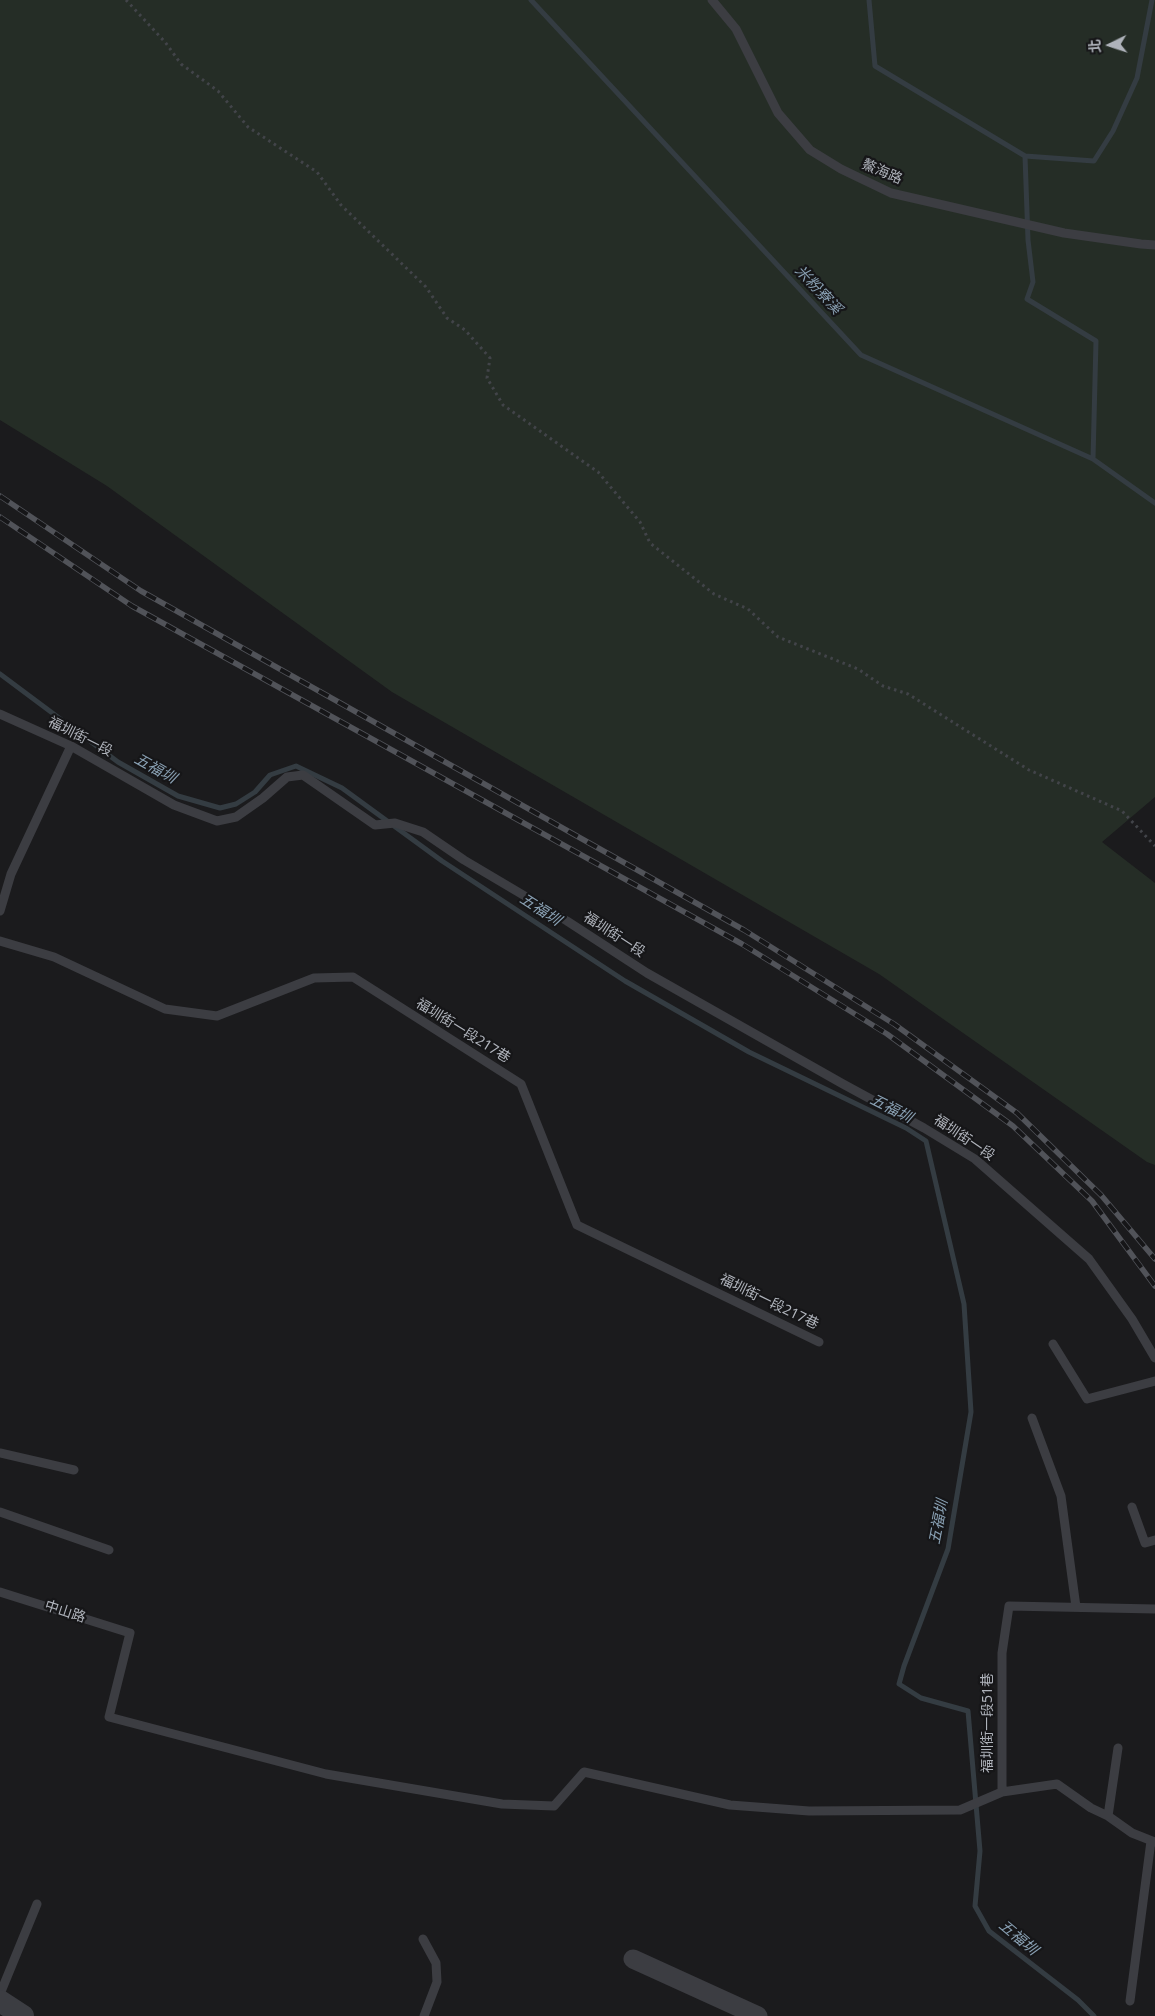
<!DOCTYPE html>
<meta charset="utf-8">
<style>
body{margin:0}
#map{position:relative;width:1155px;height:2016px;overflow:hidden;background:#1b1b1d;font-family:"Noto Sans","Noto Sans TC",sans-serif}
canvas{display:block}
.north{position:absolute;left:1085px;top:20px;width:50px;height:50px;-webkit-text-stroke:4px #161618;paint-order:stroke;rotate:266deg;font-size:14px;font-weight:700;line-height:20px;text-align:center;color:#afb3bb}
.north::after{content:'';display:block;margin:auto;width:18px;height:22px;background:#afb3bb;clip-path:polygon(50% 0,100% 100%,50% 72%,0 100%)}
</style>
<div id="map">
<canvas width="1155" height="2016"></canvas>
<div class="north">北</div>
</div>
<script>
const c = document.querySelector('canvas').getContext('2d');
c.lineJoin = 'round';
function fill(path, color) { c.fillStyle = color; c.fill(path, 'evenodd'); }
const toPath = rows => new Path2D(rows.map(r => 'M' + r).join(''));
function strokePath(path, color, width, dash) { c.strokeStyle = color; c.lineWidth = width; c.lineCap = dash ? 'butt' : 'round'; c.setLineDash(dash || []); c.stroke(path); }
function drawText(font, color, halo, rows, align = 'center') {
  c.font = font + ' "Noto Sans","Noto Sans TC",sans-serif'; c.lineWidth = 4.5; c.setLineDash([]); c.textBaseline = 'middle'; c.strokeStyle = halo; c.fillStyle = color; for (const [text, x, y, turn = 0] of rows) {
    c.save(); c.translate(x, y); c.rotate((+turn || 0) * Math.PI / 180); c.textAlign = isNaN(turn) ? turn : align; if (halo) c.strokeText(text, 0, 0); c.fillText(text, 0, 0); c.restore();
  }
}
fill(toPath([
 [0,0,1155,0,1155,797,1102,842,1155,883,1155,1165,1147,1162,879,974,392,692,107,486,0,420]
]), '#252d26');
strokePath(toPath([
 [531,0,861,355,1093,459,1155,503],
 [869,0,875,66,1025,156,1028,240,1033,282,1027,299,1096,341,1093,459],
 [1025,156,1094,161,1113,131,1137,78,1152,0],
 [0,674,118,762,178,796,220,808,236,804,255,792,270,775,296,766,342,788,442,861,625,981,749,1052,906,1128,926,1141,964,1304,971,1412,948,1549,904,1666,899,1684,921,1698,968,1711,980,1851,975,1906,989,1931,1078,2000,1094,2016]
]), '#343c42', 5);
strokePath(toPath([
 [126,0,165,42,181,64,218,91,248,127,317,172,341,205,426,287,447,318,465,330,490,358,487,378,503,405,598,472,640,522,650,543,714,594,748,609,778,637,858,669,883,686,908,694,1029,770,1122,811,1155,846]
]), '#424449', 3, [2.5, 4]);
strokePath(toPath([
 [712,0,736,29,778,113,810,150,841,169,891,193,1064,233,1141,244,1155,245],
 [0,714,71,746,174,805,217,821,236,817,263,798,287,777,303,775,375,825,395,823,423,832,464,860,567,921,647,973,843,1084,924,1128,975,1159,1089,1259,1132,1319,1155,1358],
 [0,911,11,874,71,746],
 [0,941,54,957,165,1009,217,1016,314,978,353,977,521,1084,577,1225,819,1342],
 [1053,1344,1087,1399,1155,1381],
 [1032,1418,1061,1496,1076,1607],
 [0,1453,74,1470],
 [1132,1507,1145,1543,1155,1540],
 [0,1512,109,1550],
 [0,1592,130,1633,109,1717,326,1774,502,1804,554,1806,584,1772,730,1805,809,1811,960,1810,1002,1792,1057,1784,1091,1808,1108,1816,1132,1833,1155,1842],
 [1002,1792,1002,1653,1009,1606,1155,1609],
 [1108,1816,1118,1748],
 [423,1939,436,1963,437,1982,424,2016],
 [0,1994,37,1904],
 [1130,2001,1151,1841]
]), '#3c3d42', 9);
strokePath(toPath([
 [633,1959,758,2016]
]), '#3c3d42', 19);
strokePath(toPath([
 [0,2001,23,2016]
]), '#3c3d42', 22);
const rail = toPath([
 [0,496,141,591,744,930,894,1024,1017,1113,1101,1195,1155,1259],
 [0,517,132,606,742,944,887,1034,1013,1126,1092,1201,1155,1286]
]);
strokePath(rail, '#515359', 5.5);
strokePath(rail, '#161618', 4, [11]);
drawText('14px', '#afb3bb', '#161618', [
 ["鰲海路",882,172,23],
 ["福圳街一段",80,737,27],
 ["福圳街一段",614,935,33],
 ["福圳街一段217巷",463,1031,32],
 ["福圳街一段",964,1138,34],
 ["福圳街一段217巷",769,1302,26],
 ["中山路",65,1612,18],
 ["福圳街一段51巷",988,1723,-90]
]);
drawText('italic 15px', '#89a0b3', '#161618', [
 ["米粉寮溪",818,290,47],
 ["五福圳",155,769,29],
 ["五福圳",540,910,33],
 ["五福圳",891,1109,27],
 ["五福圳",939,1522,-79],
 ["五福圳",1018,1938,40]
]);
</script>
